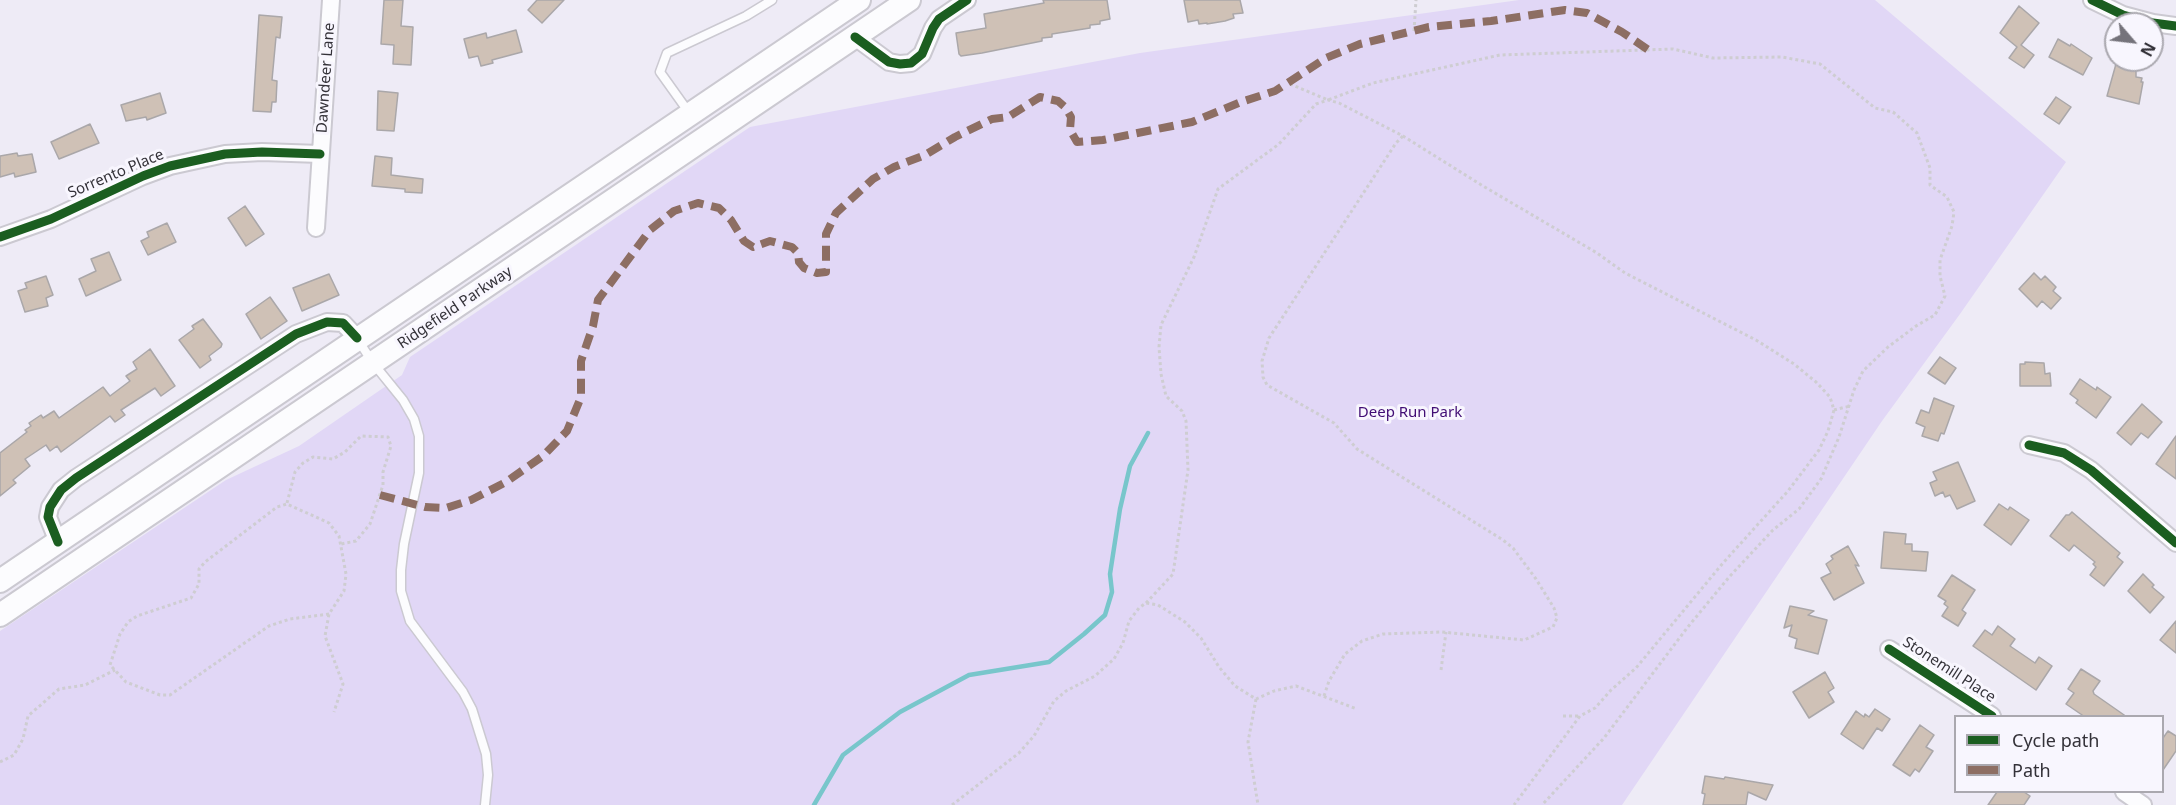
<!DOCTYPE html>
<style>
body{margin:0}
#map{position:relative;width:2176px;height:805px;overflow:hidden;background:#eeebf6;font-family:"Noto Sans",sans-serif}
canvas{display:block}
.legend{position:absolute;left:1954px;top:715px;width:210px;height:78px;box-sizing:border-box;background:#f8f6fe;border:2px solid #aaa8af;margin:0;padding:8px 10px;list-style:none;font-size:18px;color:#343239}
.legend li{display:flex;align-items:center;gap:12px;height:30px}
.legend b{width:30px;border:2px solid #aaa8af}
.north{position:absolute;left:2104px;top:12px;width:60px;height:60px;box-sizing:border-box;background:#f8f6fe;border:2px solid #aaa8af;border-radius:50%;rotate:118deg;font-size:16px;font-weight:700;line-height:24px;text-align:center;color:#343239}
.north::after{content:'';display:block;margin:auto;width:21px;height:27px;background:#75737b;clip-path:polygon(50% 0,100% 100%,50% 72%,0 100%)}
</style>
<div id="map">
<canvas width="2176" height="805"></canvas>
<ul class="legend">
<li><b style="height:8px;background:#1b5e20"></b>Cycle path</li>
<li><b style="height:8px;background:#8d6e63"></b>Path</li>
</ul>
<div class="north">N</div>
</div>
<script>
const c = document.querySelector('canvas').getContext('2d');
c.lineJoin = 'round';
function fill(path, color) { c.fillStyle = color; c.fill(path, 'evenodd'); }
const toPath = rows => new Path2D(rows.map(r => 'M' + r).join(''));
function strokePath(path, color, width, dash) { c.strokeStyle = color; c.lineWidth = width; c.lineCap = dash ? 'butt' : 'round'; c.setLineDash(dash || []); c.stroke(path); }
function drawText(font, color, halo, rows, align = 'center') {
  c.font = font + ' "Noto Sans",sans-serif'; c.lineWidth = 6; c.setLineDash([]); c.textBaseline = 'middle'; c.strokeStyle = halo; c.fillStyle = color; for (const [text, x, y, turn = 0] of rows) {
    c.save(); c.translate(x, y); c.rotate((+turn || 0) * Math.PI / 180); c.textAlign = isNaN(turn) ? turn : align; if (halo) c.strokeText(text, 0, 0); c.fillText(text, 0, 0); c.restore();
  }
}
fill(toPath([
 [1519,0,1875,0,2066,162,1960,314,1882,421,1622,805,0,805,0,631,226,480,299,446,402,375,410,357,750,127,1140,53]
]), '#e1d7f6');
strokePath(toPath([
 [814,805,843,755,900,712,969,675,1049,662,1084,634,1105,615,1112,592,1110,574,1120,509,1130,466,1148,433]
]), '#78c6cb', 4.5);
const building = toPath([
 [384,0,403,0,401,26,413,27,411,65,393,64,394,45,381,44,384,0],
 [537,0,564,0,542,23,528,10,537,0],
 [1043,0,1107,0,1110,19,1100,21,1100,24,1090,25,1090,28,1052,34,1052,37,1042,38,1042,41,982,53,961,56,959,54,956,33,986,28,984,14,1044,3,1043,0],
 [1184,0,1240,0,1243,13,1233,14,1234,18,1225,21,1207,24,1207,23,1199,24,1198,20,1188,22,1184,0],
 [2019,6,2039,23,2021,45,2034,55,2024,68,2009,58,2017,47,2000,33,2019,6],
 [259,15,282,17,280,38,276,37,272,80,277,81,276,102,272,102,271,112,253,111,259,15],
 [516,30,522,52,492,60,493,63,481,66,478,56,469,58,464,39,486,33,487,38,516,30],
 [2058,39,2070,46,2071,44,2092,58,2083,75,2049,57,2058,39],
 [2116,64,2136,68,2136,77,2142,78,2141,82,2143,82,2139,104,2107,96,2116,64],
 [378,91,398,93,394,131,377,130,378,91],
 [160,93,166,113,147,120,146,117,126,121,121,105,160,93],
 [2056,97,2071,107,2059,124,2044,114,2056,97],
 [90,124,99,143,59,159,51,142,90,124],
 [17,153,18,156,32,154,36,172,15,177,14,173,0,177,0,156,17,153],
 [375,156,392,158,391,175,423,179,422,193,405,192,405,189,372,186,375,156],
 [245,206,264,234,246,246,228,218,245,206],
 [167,223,176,242,148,255,141,241,149,237,147,232,167,223],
 [109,252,121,280,86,296,79,279,96,271,91,259,109,252],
 [2034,273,2041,280,2045,276,2056,287,2053,291,2061,298,2051,309,2042,301,2037,307,2019,289,2034,273],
 [329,274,339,295,302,311,293,288,329,274],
 [46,276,53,295,46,298,48,306,25,312,18,291,27,288,25,283,46,276],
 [270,297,287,321,261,339,246,314,270,297],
 [203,319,222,344,221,347,209,356,211,360,200,368,179,340,194,329,192,326,203,319],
 [150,349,175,386,161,396,155,388,121,410,125,415,115,422,110,416,61,452,57,446,50,451,46,445,25,459,30,466,13,480,16,483,0,496,0,453,27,432,25,430,31,426,29,423,41,415,43,418,54,411,59,418,103,387,110,396,130,381,126,376,137,369,133,362,150,349],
 [1940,357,1956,368,1945,384,1928,373,1940,357],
 [2025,362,2044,363,2045,374,2050,373,2051,386,2020,386,2020,364,2025,364,2025,362],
 [2080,379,2096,390,2097,387,2111,397,2096,418,2076,403,2078,400,2070,394,2080,379],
 [1934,398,1954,406,1944,434,1941,433,1938,441,1922,436,1925,427,1916,423,1921,410,1929,413,1934,398],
 [2142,404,2162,422,2148,438,2141,433,2131,445,2117,433,2142,404],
 [2176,436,2176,479,2156,464,2176,436],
 [1958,462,1975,501,1957,509,1950,495,1945,497,1943,492,1935,496,1930,483,1937,480,1933,472,1958,462],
 [1999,504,2008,510,2010,507,2029,520,2011,545,1984,525,1999,504],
 [2072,512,2120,553,2117,557,2123,562,2104,586,2090,575,2096,567,2093,564,2095,562,2074,545,2069,551,2050,536,2066,515,2069,515,2072,512],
 [1884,532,1906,534,1905,544,1912,544,1912,551,1928,552,1926,571,1881,568,1884,532],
 [1848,546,1859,566,1855,565,1864,583,1834,600,1821,578,1831,573,1826,564,1833,559,1831,556,1848,546],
 [2143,574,2154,585,2152,587,2164,597,2150,613,2128,591,2143,574],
 [1952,575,1975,590,1962,610,1966,613,1958,626,1942,616,1948,607,1944,604,1946,601,1938,596,1952,575],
 [1790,606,1814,611,1808,615,1827,620,1818,654,1795,648,1797,639,1789,636,1792,625,1784,628,1790,606],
 [2176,621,2176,653,2160,640,2176,621],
 [1998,626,2015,639,2010,646,2035,663,2039,657,2052,666,2036,690,1973,646,1985,630,1992,635,1998,626],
 [2081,669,2100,681,2093,691,2094,694,2127,717,2085,717,2066,704,2074,693,2068,689,2081,669],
 [1825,672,1834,688,1828,692,1834,702,1809,718,1793,692,1825,672],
 [1875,709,1890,719,1882,731,1877,728,1863,749,1841,734,1856,711,1864,717,1865,714,1869,717,1875,709],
 [1920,725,1934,735,1926,747,1933,751,1919,772,1915,769,1910,776,1893,765,1920,725],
 [2168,731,2176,736,2176,751,2163,770,2163,738,2168,731],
 [1705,776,1724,779,1725,777,1773,785,1766,800,1748,792,1746,805,1703,805,1705,794,1702,793,1705,776],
 [1997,792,2024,792,2030,796,2024,805,1988,805,1997,792]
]);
fill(building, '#cfc1b6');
strokePath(building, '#aaa7a9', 1.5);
const service = toPath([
 [690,114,660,72,667,53,746,16,772,0],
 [358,340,373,363,403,400,414,419,419,436,419,473,404,544,401,570,401,591,410,621,463,692,472,709,486,754,488,775,485,805]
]);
const minor = toPath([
 [2092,0,2123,15,2153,23,2176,26],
 [855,37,889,62,900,64,911,63,922,54,933,28,939,19,967,0],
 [316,228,331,0],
 [0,237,51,219,143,176,170,166,225,154,262,152,320,154],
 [2029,445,2064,453,2091,470,2176,543],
 [58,542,48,517,50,507,61,490,76,478,296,334,327,322,343,323,357,338],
 [1889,649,1992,716],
 [2124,792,2143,805]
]);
const secondary = toPath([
 [0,581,859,0],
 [0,615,909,0]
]);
strokePath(service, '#cbc9d1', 11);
strokePath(minor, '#cbc9d1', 20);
strokePath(secondary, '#cbc9d1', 26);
strokePath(toPath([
 [1414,31,1416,0],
 [1290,84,1328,100,1373,83,1500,55,1673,49,1713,58,1782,57,1820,64,1875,108,1893,112,1917,133,1930,168,1930,185,1947,197,1954,212,1952,226,1940,260,1940,276,1945,296,1935,315,1916,326,1888,347,1863,371,1854,390,1839,437,1821,479,1799,509,1773,530,1730,576,1687,628,1604,738,1542,805],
 [1834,410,1850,406],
 [287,503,295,472,303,463,313,457,333,459,345,452,361,436,388,437,391,446,383,472,383,485,370,524,356,541,341,544],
 [1146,603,1173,574,1188,470,1186,421,1182,411,1166,396,1161,374,1159,347,1161,325,1194,257,1218,189,1279,144,1316,104,1328,100,1339,103,1403,136,1483,186,1597,253,1625,273,1756,340,1794,364,1816,382,1830,397,1834,410,1828,431,1819,450,1788,491,1723,563,1636,668,1611,690,1595,708,1580,716,1514,805],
 [329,614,290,619,269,626,170,695,160,695,126,682,110,665,120,634,128,622,137,616,191,598,199,584,199,569,205,562,277,507,287,504,329,523,339,536,346,574,344,591,329,614,325,636,343,684,334,712],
 [1441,670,1446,632],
 [1324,696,1329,681,1345,654,1362,641,1383,634,1442,632,1524,640,1553,627,1557,618,1554,608,1536,579,1513,548,1503,540,1357,449,1334,423,1267,385,1263,377,1262,361,1269,338,1396,143,1403,136],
 [1256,699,1248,742,1258,805],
 [1563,716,1579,716],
 [0,762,14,755,23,739,28,716,59,689,85,685,115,670],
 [952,805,1019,753,1034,736,1054,701,1066,691,1095,676,1114,659,1123,643,1129,621,1139,608,1146,603,1158,605,1185,622,1201,638,1219,667,1235,686,1256,699,1274,691,1296,686,1357,709]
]), '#cecdd1', 3, [3, 3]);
strokePath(service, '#fcfcfe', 8);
strokePath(minor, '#fcfcfe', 16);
strokePath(secondary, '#fcfcfe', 22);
strokePath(toPath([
 [380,495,425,507,446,508,471,500,506,482,543,456,567,431,581,397,581,361,593,326,598,300,650,230,674,211,698,203,719,208,731,220,744,241,753,247,770,241,792,247,798,253,799,262,804,268,817,273,826,272,826,234,836,213,873,179,894,167,925,155,955,137,992,119,1008,117,1040,97,1058,101,1065,107,1071,117,1070,130,1077,142,1103,140,1192,122,1241,102,1275,91,1326,58,1360,44,1429,27,1491,21,1565,10,1587,13,1622,32,1650,51]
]), '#8d6e63', 8, [15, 8]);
strokePath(toPath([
 [2092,0,2123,15,2153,23,2176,26],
 [855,37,889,62,900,64,911,63,922,54,933,28,939,19,967,0],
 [0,237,51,219,143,176,170,166,225,154,262,152,320,154],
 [2029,445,2064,453,2091,470,2176,543],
 [58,542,48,517,50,507,61,490,76,478,296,334,327,322,343,323,357,338],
 [1889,649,1992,716]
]), '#1b5e20', 9);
drawText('15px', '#343239', '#f8f6fe', [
 ["Dawndeer Lane",326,78,-86],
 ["Sorrento Place",116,174,-23],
 ["Ridgefield Parkway",455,308,-34],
 ["Stonemill Place",1949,670,33]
]);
drawText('15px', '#410d74', '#f8f6fe', [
 ["Deep Run Park",1410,413]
]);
</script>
